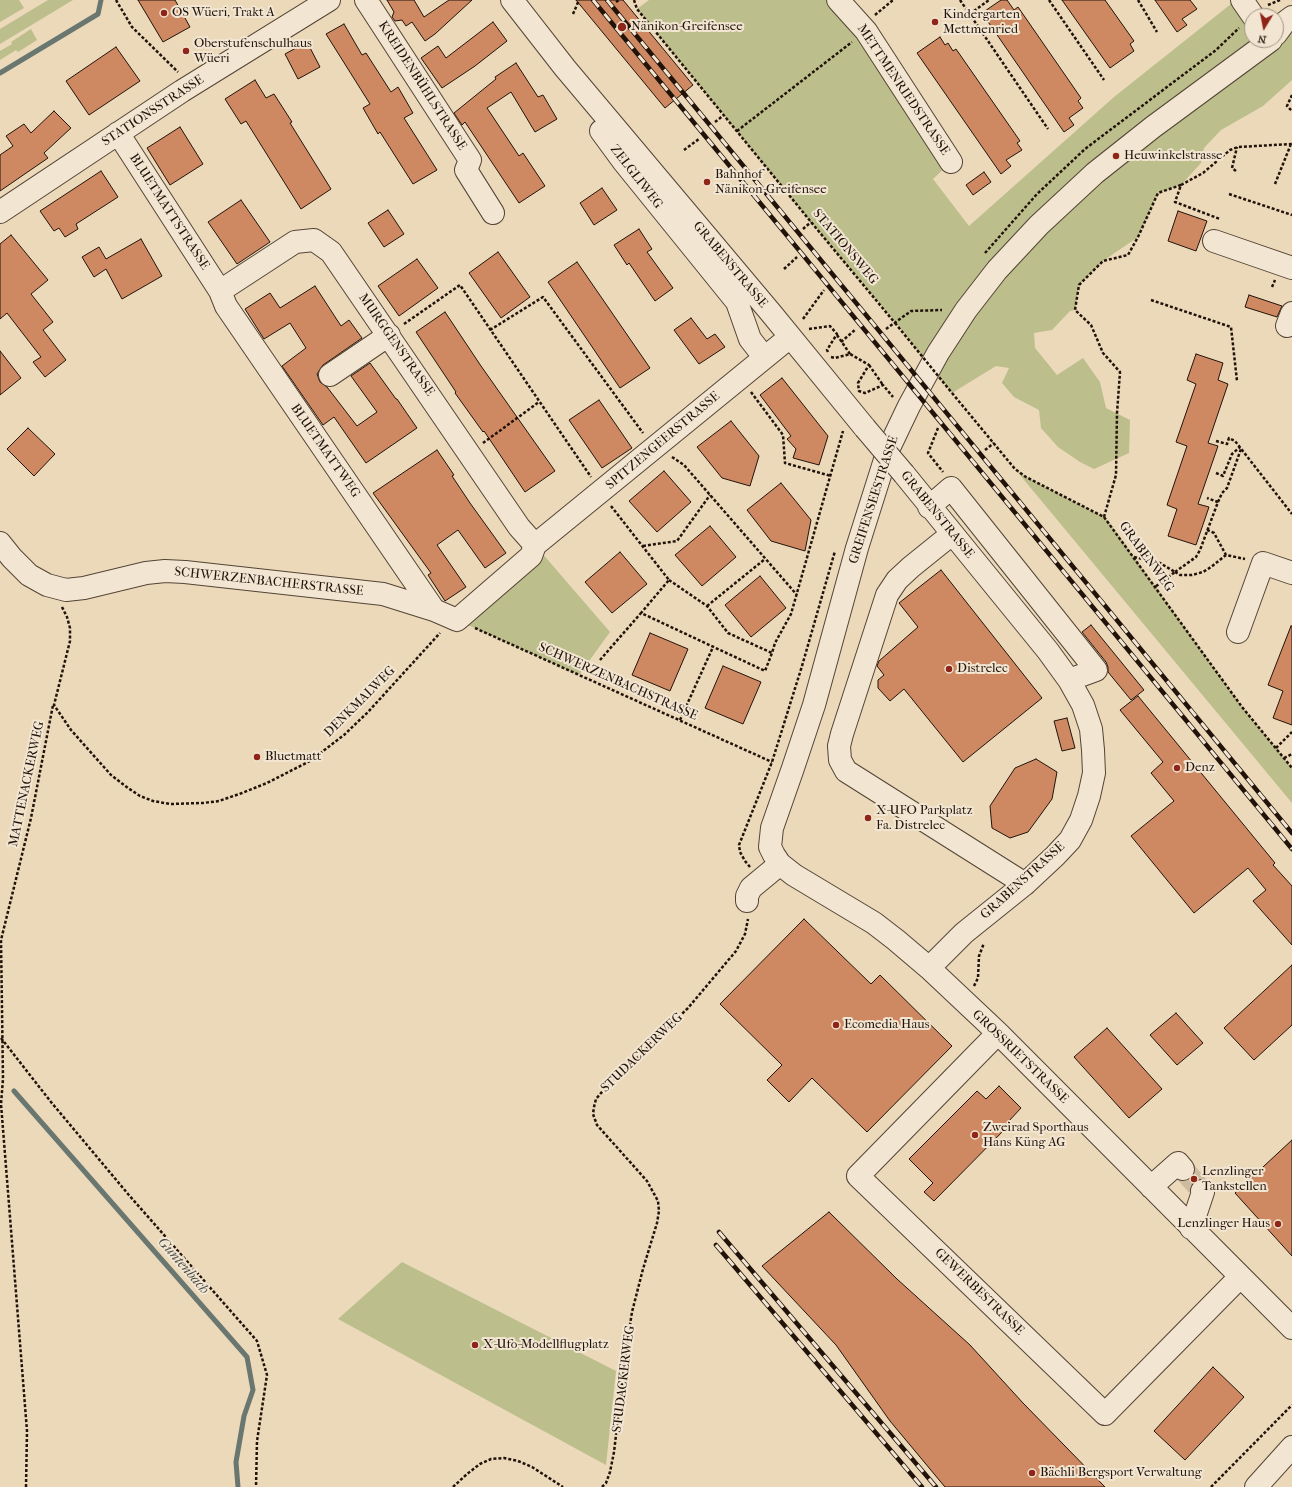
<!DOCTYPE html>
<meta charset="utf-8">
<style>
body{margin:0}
#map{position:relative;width:1292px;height:1487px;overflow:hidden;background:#ebd9ba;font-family:"IM FELL French Canon",serif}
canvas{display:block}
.north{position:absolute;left:1244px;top:8px;width:40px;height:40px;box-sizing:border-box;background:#f2e6d2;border:1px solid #9f9282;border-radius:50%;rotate:190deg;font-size:11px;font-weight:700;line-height:16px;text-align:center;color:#22130a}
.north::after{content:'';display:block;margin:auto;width:14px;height:18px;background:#8f2418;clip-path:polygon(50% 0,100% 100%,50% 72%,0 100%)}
</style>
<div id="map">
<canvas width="1292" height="1487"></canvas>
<div class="north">N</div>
</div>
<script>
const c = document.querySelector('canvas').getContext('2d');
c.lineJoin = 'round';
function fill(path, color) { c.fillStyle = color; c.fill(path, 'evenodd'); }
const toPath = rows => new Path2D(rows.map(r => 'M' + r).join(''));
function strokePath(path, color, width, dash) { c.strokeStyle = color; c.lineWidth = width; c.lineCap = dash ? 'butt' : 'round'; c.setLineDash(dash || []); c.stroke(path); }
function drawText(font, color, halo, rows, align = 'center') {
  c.font = font + ' "IM FELL French Canon",serif'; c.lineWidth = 4; c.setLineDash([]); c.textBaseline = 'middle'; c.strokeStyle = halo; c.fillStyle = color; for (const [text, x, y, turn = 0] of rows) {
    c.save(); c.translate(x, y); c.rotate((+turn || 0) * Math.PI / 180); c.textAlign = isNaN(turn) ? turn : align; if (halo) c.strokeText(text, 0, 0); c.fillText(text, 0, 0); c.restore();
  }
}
fill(toPath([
 [0,0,19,0,24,8,0,22],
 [48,0,73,0,0,44,0,29],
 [649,0,838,0,951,162,933,179,969,226,1114,97,1236,0,1252,16,1252,40,1276,39,1292,32,1292,80,1263,106,1221,130,1204,148,1201,163,1181,185,1158,193,1138,237,1103,261,1079,285,1075,310,1070,311,1052,330,1034,333,1035,348,1057,375,1083,358,1100,382,1106,408,1130,420,1129,453,1094,469,1080,462,1058,447,1041,428,1039,410,1014,397,1002,383,1009,368,996,366,952,393,892,318,811,222,637,9],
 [31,29,37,40,18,52,16,50,0,60,0,51,12,44,11,42],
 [1015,469,1026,477,1104,517,1109,522,1242,707,1292,768,1292,803],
 [535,545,610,632,579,675,457,620],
 [402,1262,616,1371,606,1465,338,1319]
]), '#bcbe8c');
strokePath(toPath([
 [0,73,98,14,101,0],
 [14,1091,247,1357,253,1390,244,1416,236,1462,238,1487]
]), '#697770', 5);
const building = toPath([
 [138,0,175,0,190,27,163,42,138,0],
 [387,0,414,0,424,17,449,0,472,0,435,34,425,41,412,22,406,26,402,20,395,21,392,17,394,12,387,0],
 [576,0,623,0,693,85,665,108,576,0],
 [1001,0,1007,0,1014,10,1018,7,1081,98,1078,101,1083,108,1069,118,1074,125,1064,132,982,13,1001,0],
 [1062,0,1105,0,1134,41,1130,44,1134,51,1110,68,1062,0],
 [1155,0,1190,0,1197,9,1182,19,1187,25,1177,32,1155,0],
 [493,22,507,41,475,66,442,88,421,58,438,46,446,58,493,22],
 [344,24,362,55,366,53,391,92,398,87,413,113,404,118,437,170,413,184,380,132,378,134,363,108,370,104,326,34,344,24],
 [940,37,945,45,948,43,953,51,956,49,1020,141,1017,143,1022,150,1006,160,1011,166,1001,174,917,53,940,37],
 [307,42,320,67,298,79,285,54,307,42],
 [116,47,140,81,89,115,66,81,116,47],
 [516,63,538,97,543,95,557,119,535,132,511,92,487,108,519,156,523,153,545,186,519,203,465,122,462,125,454,113,496,79,495,77,516,63],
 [255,80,266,98,274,94,292,122,290,123,331,189,301,209,246,121,241,124,225,99,255,80],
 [54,111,71,128,44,153,48,158,0,191,0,155,13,146,6,136,24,124,31,133,54,111],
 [180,127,203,164,170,185,147,148,180,127],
 [101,171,118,197,76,224,78,229,65,237,59,228,54,231,40,211,101,171],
 [984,172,991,182,973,195,966,185,984,172],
 [602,188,617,210,594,225,580,203,602,188],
 [241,200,270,242,237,264,208,222,241,200],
 [388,210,404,234,384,247,368,223,388,210],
 [1178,211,1207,221,1196,251,1168,241,1178,211],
 [639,229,652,249,647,252,673,288,655,301,629,263,627,265,614,245,639,229],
 [11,235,48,280,31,294,53,322,43,330,66,360,45,377,33,362,41,357,7,313,0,319,0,244,11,235],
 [141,239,162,276,122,299,106,269,94,277,82,257,99,247,106,259,141,239],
 [498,252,530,297,501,318,469,273,498,252],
 [417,259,438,288,399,316,378,286,417,259],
 [577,262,650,368,620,388,548,282,577,262],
 [315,286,341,326,349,320,362,338,323,365,317,374,320,382,327,387,357,426,377,412,351,376,370,363,396,399,397,399,417,428,366,463,334,417,323,425,282,366,306,348,290,323,264,339,245,309,270,293,280,308,315,286],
 [1249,295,1282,306,1277,317,1245,307,1249,295],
 [445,312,481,366,555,471,525,492,484,431,483,432,455,393,456,392,416,332,445,312],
 [691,318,707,339,715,334,725,347,699,364,674,330,691,318],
 [0,351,21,378,0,395,0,351],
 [1196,354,1223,363,1218,380,1228,384,1208,443,1218,446,1198,504,1209,507,1196,545,1168,536,1177,509,1167,505,1187,446,1176,442,1196,384,1187,380,1196,354],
 [782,378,828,436,819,465,793,458,796,449,787,439,791,436,760,395,782,378],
 [599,400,632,448,602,468,569,420,599,400],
 [731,421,759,456,750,486,722,478,697,447,731,421],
 [28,428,55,454,34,476,7,449,28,428],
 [437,450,454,475,452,476,470,503,506,553,485,568,458,530,437,545,466,587,445,601,428,575,431,573,373,493,437,450],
 [664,471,691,502,657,532,629,501,664,471],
 [781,483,811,520,805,551,771,541,747,510,781,483],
 [710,526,736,557,702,586,675,555,710,526],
 [620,552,647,584,612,613,585,582,620,552],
 [941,570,1042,698,963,762,904,689,890,701,878,688,878,680,884,675,877,666,879,661,918,627,899,603,941,570],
 [760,576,786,608,751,637,725,605,760,576],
 [1091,625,1144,690,1131,700,1108,672,1108,667,1106,662,1082,632,1091,625],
 [1291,626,1292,626,1292,725,1273,718,1283,691,1268,685,1291,626],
 [650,633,688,649,670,691,632,675,650,633],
 [723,666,761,682,743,724,705,708,723,666],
 [1138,696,1275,863,1273,865,1292,886,1292,945,1253,901,1266,890,1248,868,1194,913,1131,836,1174,801,1151,773,1163,762,1120,710,1138,696],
 [1067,718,1075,748,1062,751,1054,721,1067,718],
 [1036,759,1057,772,1052,799,1028,832,1010,838,992,828,990,806,1015,768,1036,759],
 [804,919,871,984,880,975,952,1046,867,1132,812,1078,789,1102,767,1080,782,1065,720,1004,804,919],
 [1292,965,1292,1025,1254,1060,1224,1028,1292,965],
 [1176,1013,1203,1043,1177,1065,1150,1035,1176,1013],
 [1107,1028,1162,1089,1129,1118,1074,1057,1107,1028],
 [999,1086,1021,1108,1008,1122,1010,1124,934,1201,924,1192,933,1183,909,1159,977,1091,986,1099,999,1086],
 [1292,1140,1292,1256,1235,1193,1292,1140],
 [1195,1169,1205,1179,1199,1179,1193,1182,1190,1189,1183,1181,1191,1178,1195,1174,1195,1169],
 [829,1212,897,1279,970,1345,1023,1403,1105,1487,945,1487,890,1421,836,1345,762,1266,829,1212],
 [1213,1367,1244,1397,1185,1460,1154,1431,1213,1367]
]);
fill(building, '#ce8962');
strokePath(building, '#22130a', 1);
strokePath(toPath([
 [1183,1169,1202,1191]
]), '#cdbba0', 22, [22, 11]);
const minor = toPath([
 [366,0,470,160,466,170,493,213],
 [512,0,565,68,771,313,865,428],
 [838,0,866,31,951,162],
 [1242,0,1253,16],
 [1276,34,1284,23,1292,17],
 [1271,40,1153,127,1095,173,1039,225,997,270,966,310,938,353,909,406,888,450,857,548,814,705,793,768,772,828,770,847,774,855,780,864,794,875,874,923,896,940,929,968,998,1033,1292,1328],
 [601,131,623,161,737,302,750,339,764,357],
 [118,133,220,291,226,306,434,610],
 [0,212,182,91,329,0],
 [1214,241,1292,268],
 [220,291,295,242,314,240,331,252,519,527,535,545],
 [1287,326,1292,313],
 [330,375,389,335],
 [904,474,1048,651,1069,680,1083,705,1091,729,1093,750,1094,773,1089,796,1081,820,1070,840,1055,856,1025,884,964,933,929,968],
 [929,507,951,488,1096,670,1069,680],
 [952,534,911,567,897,580,887,595,842,734,839,746,840,760,846,771,1025,884],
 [0,543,12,558,29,575,47,585,66,590,84,588,146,573,165,571,185,572,383,594,434,610,457,620,531,556,535,545],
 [535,545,790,337],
 [1238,632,1263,563,1292,573],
 [747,901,747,896,751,888,780,864],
 [998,1033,858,1176,1105,1414,1240,1277],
 [1151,1187,1178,1163,1183,1169],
 [1191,1228,1203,1192,1202,1191],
 [1256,1487,1292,1447]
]);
strokePath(minor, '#544436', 24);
strokePath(toPath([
 [116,0,132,27,178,72],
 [634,0,637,9,811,222,895,323],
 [960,0,1048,129],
 [1049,0,1104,80],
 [1138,0,1157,32],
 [616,2,619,0],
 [1268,5,1280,0],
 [573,14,579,0],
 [970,14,989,0],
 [875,15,893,0],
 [1292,95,1287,106,1292,111],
 [715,122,724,115],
 [737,131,852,42],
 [684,150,699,139],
 [1236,171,1232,168,1237,147],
 [1275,184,1291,144],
 [1181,185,1203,173,1230,150,1238,147,1292,144],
 [1229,194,1292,215],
 [803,229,811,222],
 [985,253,1037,194,1085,149,1216,50,1239,28],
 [784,269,797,257],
 [1272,287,1275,280],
 [1151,300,1231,327,1237,381],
 [803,319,824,290],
 [404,324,460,285,591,477],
 [809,329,830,326,837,334,827,350,828,352],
 [886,329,911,311,942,310],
 [490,330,543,297,643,433],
 [837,335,850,354],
 [841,342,856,329],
 [831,357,835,358,850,354,869,365,858,383,859,391,865,393,883,385,893,397],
 [869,365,883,385],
 [751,392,783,435,785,463,831,476],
 [952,393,1015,469,1026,477,1104,517,1242,707,1292,768],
 [938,428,928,453,943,472],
 [1216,441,1227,444,1229,438,1235,441,1292,514],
 [483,443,539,402],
 [985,450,994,443],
 [672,457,684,465,797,595],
 [1216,473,1223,476,1232,454,1240,447],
 [1218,502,1222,493,1227,488,1241,449],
 [611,506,669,580,641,613],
 [1104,517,1116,475,1117,413,1120,372,1103,353,1091,325,1075,310,1079,285,1103,261,1128,255,1138,237,1158,193,1181,185,1175,202,1220,219],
 [1207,530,1214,533,1226,555,1245,559],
 [643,546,677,541,710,495],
 [1134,557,1160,563,1175,572,1155,587],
 [1175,572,1196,557,1200,550,1218,502,1207,498],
 [1175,572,1180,575,1192,575,1203,572,1211,567,1226,555],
 [669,580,707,606,728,633,772,653],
 [707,606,765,559],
 [62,607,67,617,70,628,70,641,54,705,71,730,111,775,128,788,140,796,153,801,170,804,203,803,219,801,242,793,267,783,310,761,344,735,368,712,440,633],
 [475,628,772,762],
 [600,660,641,613,765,671,772,653,775,643,791,614,843,431],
 [680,720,713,647],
 [1276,748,1292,732],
 [1284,758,1292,754],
 [750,867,745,861,740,852,739,845,772,762,802,666,835,551],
 [974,986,978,978,979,956,984,943],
 [1,1038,51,1102,128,1194,257,1341,267,1375,257,1441,256,1487],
 [26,1487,27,1431,1,1104,3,1079,1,940,31,818,53,705],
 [453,1487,467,1474,480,1464,491,1459,504,1458,518,1461,532,1467,563,1487],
 [602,1487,606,1483,610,1472,614,1452,626,1350,632,1312,643,1269,657,1223,659,1211,658,1201,647,1181,597,1125,593,1114,594,1107,596,1099,601,1093,688,1008,736,951,745,934,748,919],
 [1211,1487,1292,1405]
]), '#22130a', 2.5, [3, 2]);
strokePath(minor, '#f2e6d2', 22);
const rail = toPath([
 [593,0,1292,849],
 [607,0,1292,833],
 [719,1232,936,1487],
 [716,1245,922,1487]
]);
strokePath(rail, '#22130a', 4.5);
strokePath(rail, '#f2e6d2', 3, [9]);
const minorBridge = toPath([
 [865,428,904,474]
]);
strokePath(minorBridge, '#544436', 24, []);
strokePath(toPath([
 [895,323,952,393]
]), '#22130a', 2.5, [3, 2]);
strokePath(minorBridge, '#f2e6d2', 22);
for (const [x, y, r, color] of [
 [164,13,4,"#8f2418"],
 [935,22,4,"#8f2418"],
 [622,27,5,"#8f2418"],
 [186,51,4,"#8f2418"],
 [1116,156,4,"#8f2418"],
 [707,182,4,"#8f2418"],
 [949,669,4,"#8f2418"],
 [257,757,4,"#8f2418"],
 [1177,768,4,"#8f2418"],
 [868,818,4,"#8f2418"],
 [836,1025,4,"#8f2418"],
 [975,1135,4,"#8f2418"],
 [1194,1179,4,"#8f2418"],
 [1278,1224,4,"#8f2418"],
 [475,1345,4,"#8f2418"],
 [1032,1473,4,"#8f2418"]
]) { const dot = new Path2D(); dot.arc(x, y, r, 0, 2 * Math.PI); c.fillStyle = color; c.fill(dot); strokePath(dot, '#f2e6d2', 1.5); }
drawText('13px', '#22130a', '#f2e6d2', [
 ["OS Wüeri, Trakt A",172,13],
 ["Kindergarten",943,15],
 ["Mettmenried",943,30],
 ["Nänikon-Greifensee",631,27],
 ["Oberstufenschulhaus",194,44],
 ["Wüeri",194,59],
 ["Heuwinkelstrasse",1124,156],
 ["Bahnhof",715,175],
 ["Nänikon-Greifensee",715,190],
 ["Distrelec",957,669],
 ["Bluetmatt",265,757],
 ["Denz",1185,768],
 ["X-UFO Parkplatz",876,811],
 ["Fa. Distrelec",876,826],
 ["Ecomedia Haus",844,1025],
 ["Zweirad Sporthaus",983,1128],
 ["Hans Küng AG",983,1143],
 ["Lenzlinger",1202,1172],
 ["Tankstellen",1202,1187],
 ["Lenzlinger Haus",1270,1224,"right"],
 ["X-Ufo-Modellflugplatz",483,1345],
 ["Bächli Bergsport Verwaltung",1040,1473]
], 'left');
drawText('13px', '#22130a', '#f2e6d2', [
 ["KREIDENBÜHLSTRASSE",422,86,57],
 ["METTMENRIEDSTRASSE",903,90,56],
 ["STATIONSSTRASSE",153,111,-33],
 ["ZELGLIWEG",636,177,52],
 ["BLUETMATTSTRASSE",169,212,57],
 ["STATIONSWEG",845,247,50],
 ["GRABENSTRASSE",730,265,50],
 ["MURGGENSTRASSE",396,345,55],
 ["SPITZENGEERSTRASSE",663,441,-40],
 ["BLUETMATTWEG",325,451,55],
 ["GREIFENSEESTRASSE",874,500,-72],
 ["GRABENSTRASSE",937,515,51],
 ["GRABENWEG",1146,557,54],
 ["SCHWERZENBACHERSTRASSE",269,582,6],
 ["SCHWERZENBACHSTRASSE",618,682,24],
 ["DENKMALWEG",360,702,-45],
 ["MATTENACKERWEG",27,784,-78],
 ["GRABENSTRASSE",1023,881,-42],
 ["STUDACKERWEG",642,1053,-44],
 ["GROSSRIETSTRASSE",1020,1057,44],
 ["GEWERBESTRASSE",979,1292,44],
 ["STUDACKERWEG",624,1379,-83]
]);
drawText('italic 14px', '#4c4d46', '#f2e6d2', [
 ["Guntenbach",183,1266,49]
]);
</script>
